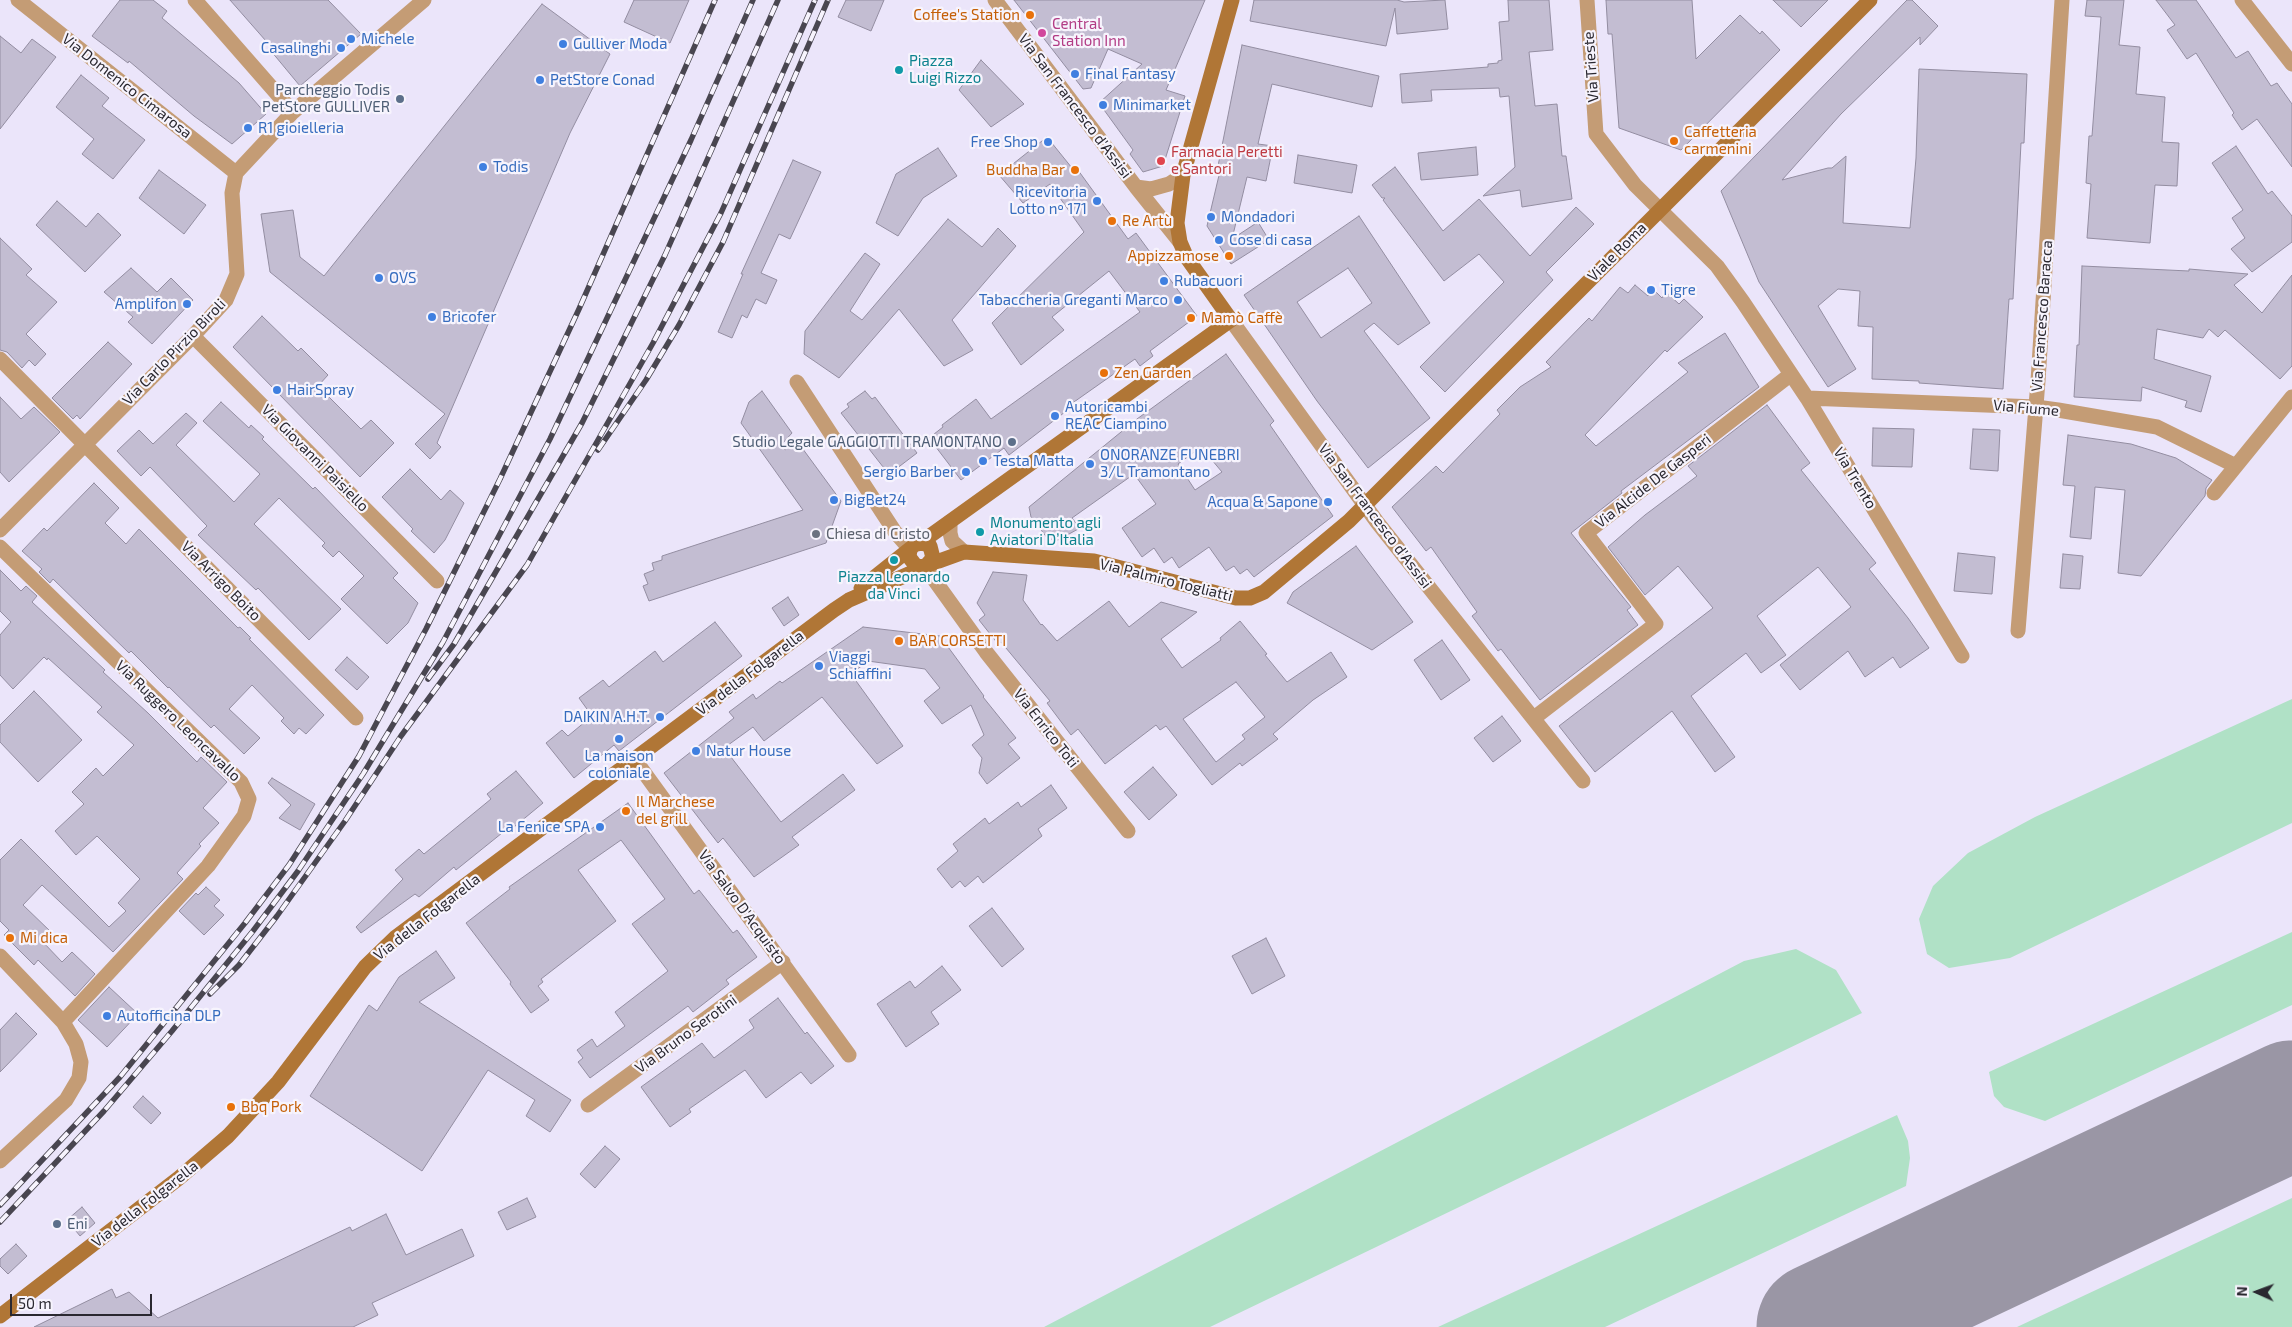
<!DOCTYPE html>
<meta charset="utf-8">
<style>
body{margin:0}
#map{position:relative;width:2292px;height:1327px;overflow:hidden;background:#ebe5fa;font-family:"Exo 2",sans-serif}
canvas{display:block}
.north{position:absolute;left:2232px;top:1267px;width:50px;height:50px;-webkit-text-stroke:4px #f7f4fd;paint-order:stroke;rotate:272deg;font-size:14px;font-weight:700;line-height:20px;text-align:center;color:#2a2830}
.north::after{content:'';display:block;margin:auto;width:18px;height:22px;background:#2a2830;clip-path:polygon(50% 0,100% 100%,50% 72%,0 100%)}
.scale{position:absolute;left:10px;top:1294px;width:142px;height:22px;box-sizing:border-box;border:2px solid #2a2830;border-top:0;padding-left:6px;font-size:15px;line-height:18px;white-space:nowrap;color:#2a2830;-webkit-text-stroke:4px #f7f4fd;paint-order:stroke}
</style>
<div id="map">
<canvas width="2292" height="1327"></canvas>
<div class="north">N</div>
<div class="scale">50 m</div>
</div>
<script>
const c = document.querySelector('canvas').getContext('2d');
c.lineJoin = 'round';
function fill(path, color) { c.fillStyle = color; c.fill(path, 'evenodd'); }
const toPath = rows => new Path2D(rows.map(r => 'M' + r).join(''));
function strokePath(path, color, width, dash) { c.strokeStyle = color; c.lineWidth = width; c.lineCap = dash ? 'butt' : 'round'; c.setLineDash(dash || []); c.stroke(path); }
function drawText(font, color, halo, rows, align = 'center') {
  c.font = font + ' "Exo 2",sans-serif'; c.lineWidth = 4.5; c.setLineDash([]); c.textBaseline = 'middle'; c.strokeStyle = halo; c.fillStyle = color; for (const [text, x, y, turn = 0] of rows) {
    c.save(); c.translate(x, y); c.rotate((+turn || 0) * Math.PI / 180); c.textAlign = isNaN(turn) ? turn : align; if (halo) c.strokeText(text, 0, 0); c.fillText(text, 0, 0); c.restore();
  }
}
fill(toPath([
 [2292,699,2292,823,2010,958,1949,968,1927,954,1919,919,1933,886,1968,853,2035,817],
 [2292,932,2292,1005,2045,1121,2004,1107,1994,1096,1989,1072],
 [1796,949,1836,970,1862,1013,1210,1327,1044,1327,1744,961],
 [1897,1115,1908,1141,1910,1158,1906,1186,1605,1327,1438,1327],
 [2292,1198,2292,1327,2017,1327]
]), '#b0e1c6');
strokePath(toPath([
 [1821,1327,2292,1105]
]), '#9a96a5', 129);
const building = toPath([
 [120,0,153,0,167,11,162,18,239,83,266,114,232,144,194,116,129,61,128,63,92,36,120,0],
 [230,0,328,0,361,34,300,86,271,51,273,49,230,0],
 [634,0,689,0,670,43,624,22,634,0],
 [846,0,884,0,871,31,838,17,846,0],
 [1014,0,1205,0,1166,90,1185,96,1163,166,1143,172,1130,154,1133,150,1099,103,1142,64,1108,49,1091,88,1083,89,1014,0],
 [1254,0,1397,0,1404,2,1445,0,1448,29,1397,34,1395,8,1386,46,1250,21,1254,0],
 [1508,0,1549,0,1553,50,1529,52,1535,106,1557,104,1562,156,1566,156,1572,199,1522,207,1520,190,1483,196,1515,167,1509,96,1500,97,1499,88,1431,90,1432,101,1402,103,1400,74,1488,67,1488,64,1498,63,1498,61,1502,60,1499,22,1509,21,1508,0],
 [1606,0,1692,0,1696,59,1740,15,1760,34,1762,31,1780,50,1681,150,1619,128,1612,34,1608,34,1606,0],
 [1773,0,1828,0,1801,27,1773,0],
 [1907,0,1912,0,1938,26,1920,45,1920,37,1841,114,1782,180,1828,168,1832,168,1846,156,1843,223,1910,228,1916,158,1919,69,2027,74,2024,143,2021,143,2013,299,2009,299,2003,389,1919,383,1919,381,1872,379,1873,327,1858,326,1860,291,1838,289,1818,306,1856,369,1828,387,1759,282,1721,191,1907,0],
 [2087,0,2124,0,2119,45,2140,47,2136,94,2165,97,2162,142,2179,143,2177,186,2155,185,2150,243,2087,238,2091,184,2086,183,2089,136,2092,136,2101,17,2085,16,2087,0],
 [2156,0,2196,0,2236,58,2248,51,2271,86,2277,83,2292,104,2292,167,2257,119,2242,130,2232,115,2234,113,2196,53,2187,59,2167,30,2175,25,2156,0],
 [542,4,610,54,570,133,437,443,441,447,430,459,415,444,445,414,270,272,261,214,293,210,300,257,324,276,542,4],
 [0,36,21,53,32,39,56,57,0,129,0,36],
 [1242,45,1379,76,1372,107,1272,84,1258,144,1273,146,1266,181,1247,177,1232,239,1258,222,1269,240,1231,264,1207,226,1220,171,1217,171,1242,45],
 [981,60,1024,104,991,127,959,90,981,60],
 [81,75,109,98,102,106,145,140,113,179,82,154,94,139,56,107,81,75],
 [1047,137,1072,168,1075,166,1128,239,1136,233,1197,316,1150,351,1153,356,1140,366,1135,359,1064,409,1065,412,1009,455,1004,448,961,480,929,438,943,427,942,425,976,399,991,419,1140,312,1109,271,1052,317,1064,330,1021,365,992,323,1084,232,1050,184,1023,203,999,175,1047,137],
 [2236,146,2268,194,2272,191,2292,216,2292,242,2252,272,2231,249,2245,238,2232,218,2243,210,2212,163,2236,146],
 [1476,147,1478,175,1421,180,1418,153,1476,147],
 [938,148,957,176,923,198,898,236,876,223,896,174,938,148],
 [1298,155,1357,165,1352,193,1294,183,1298,155],
 [793,160,821,172,790,239,779,234,761,273,777,280,766,304,756,299,747,318,742,315,732,338,718,332,743,274,741,274,793,160],
 [1395,167,1443,231,1479,199,1530,256,1576,207,1594,224,1546,272,1553,280,1445,392,1420,367,1504,282,1479,254,1444,281,1383,200,1385,198,1382,198,1372,185,1395,167],
 [159,170,206,205,184,234,139,198,159,170],
 [57,201,86,227,98,213,121,235,85,272,36,225,57,201],
 [1359,216,1430,323,1398,345,1374,323,1364,331,1430,418,1368,468,1317,401,1244,295,1359,216],
 [1348,268,1372,303,1321,338,1297,302,1348,268],
 [948,219,982,247,998,228,1016,246,952,320,973,350,944,366,899,309,839,378,804,354,805,331,865,253,880,264,850,311,862,320,948,219],
 [0,238,32,269,26,275,57,302,26,334,46,354,35,366,29,360,22,368,7,352,0,350,0,238],
 [2082,266,2189,271,2189,269,2248,274,2234,285,2262,313,2292,275,2292,366,2280,379,2225,330,2218,337,2209,329,2203,338,2157,329,2154,359,2211,376,2201,412,2185,407,2187,401,2142,387,2141,401,2074,397,2077,345,2079,345,2082,266],
 [131,268,157,292,171,278,193,300,152,344,128,322,133,317,104,292,131,268],
 [1635,285,1648,296,1653,289,1662,298,1666,292,1679,304,1684,299,1703,317,1667,352,1665,350,1585,435,1596,446,1688,372,1678,363,1725,333,1759,387,1621,491,1622,493,1571,533,1631,607,1627,610,1638,625,1540,700,1501,649,1498,651,1472,616,1477,612,1431,547,1426,551,1392,507,1436,466,1443,473,1500,414,1497,410,1520,387,1551,367,1546,362,1589,318,1592,321,1620,287,1628,293,1635,285],
 [262,316,298,351,301,348,328,375,318,386,361,429,371,420,394,443,360,477,233,347,262,316],
 [108,342,132,364,80,419,77,415,73,419,52,398,108,342],
 [1226,354,1274,421,1270,425,1333,516,1254,577,1247,569,1240,574,1234,566,1226,571,1209,547,1179,568,1172,557,1164,563,1154,548,1142,557,1122,528,1156,504,1134,474,1072,518,1080,528,1058,540,1048,539,1031,517,1029,507,1137,419,1226,354],
 [1201,447,1222,472,1195,490,1178,464,1201,447],
 [762,391,792,433,781,445,785,450,797,441,841,501,826,543,649,601,643,586,648,584,644,574,654,570,652,563,662,560,662,556,803,510,741,423,749,402,762,391],
 [865,391,872,399,875,397,917,453,896,469,894,466,887,472,841,413,849,407,847,404,865,391],
 [0,397,21,419,34,407,60,432,9,482,0,472,0,397],
 [221,402,249,428,251,425,264,437,262,439,313,489,315,487,398,573,393,578,418,603,408,623,387,644,341,599,364,576,339,551,333,557,322,546,325,543,279,498,254,524,341,609,309,640,258,588,256,590,198,535,207,526,150,467,141,476,117,451,139,430,153,444,186,413,197,423,176,445,234,502,260,474,203,421,221,402],
 [1767,405,1810,463,1801,470,1876,563,1869,569,1908,618,1929,648,1900,668,1893,657,1865,677,1848,651,1800,690,1780,665,1851,607,1818,567,1757,616,1786,655,1761,673,1746,653,1691,696,1735,757,1715,772,1672,711,1595,772,1559,726,1713,608,1678,566,1645,595,1608,547,1645,515,1697,476,1688,466,1767,405],
 [1873,428,1914,429,1912,467,1872,466,1873,428],
 [1973,429,2000,430,1998,471,1970,469,1973,429],
 [2068,435,2131,444,2176,458,2212,480,2206,488,2205,496,2141,576,2118,573,2125,490,2095,487,2091,539,2070,537,2075,486,2063,485,2068,435],
 [410,469,441,500,450,490,464,503,445,540,434,553,411,531,413,529,382,497,410,469],
 [94,483,119,508,105,523,126,544,139,529,238,628,240,627,251,638,249,639,324,715,306,734,299,728,294,734,281,721,284,718,252,685,229,709,260,738,244,754,214,725,211,728,169,687,168,688,131,651,129,653,53,579,50,583,39,572,42,569,22,551,44,528,47,531,94,483],
 [1356,546,1413,622,1372,650,1287,603,1293,592,1356,546],
 [1958,553,1995,557,1992,594,1954,591,1958,553],
 [2063,554,2083,556,2080,589,2060,588,2063,554],
 [0,570,21,591,26,586,37,596,32,602,105,670,103,672,148,713,197,762,201,757,227,782,203,808,219,823,199,844,201,846,177,873,183,879,113,952,42,885,23,905,51,932,42,941,62,962,72,952,95,974,75,996,38,960,34,965,4,935,9,930,0,921,0,860,21,839,109,927,126,911,118,903,140,879,97,836,76,855,55,831,84,804,72,792,96,768,103,776,134,745,97,712,102,707,48,658,47,660,44,657,13,689,0,675,0,635,11,622,0,611,0,570],
 [993,572,1027,575,1023,600,1041,625,1042,624,1057,641,1109,601,1129,627,1161,602,1197,612,1161,639,1182,668,1221,640,1220,638,1240,621,1267,654,1265,655,1287,682,1331,652,1347,677,1313,700,1273,734,1278,739,1242,766,1240,763,1212,785,1166,726,1160,730,1156,725,1105,764,1078,729,1071,735,1047,703,1050,701,1001,642,998,644,979,620,985,615,977,603,993,572],
 [1236,682,1265,717,1242,735,1245,739,1216,762,1183,719,1236,682],
 [788,597,799,615,784,626,772,608,788,597],
 [715,622,742,656,619,751,614,745,574,778,546,743,562,730,568,736,592,716,579,698,603,680,609,687,655,651,663,662,715,622],
 [863,627,940,636,984,696,983,697,1016,738,1008,744,1020,758,987,784,979,773,982,758,972,745,984,735,971,705,942,724,924,701,940,688,925,669,868,661,851,674,903,746,877,764,822,697,764,741,753,727,724,748,781,822,843,774,855,790,792,837,799,845,754,877,723,838,718,843,664,773,734,718,729,712,753,694,756,699,780,681,782,683,863,627],
 [1442,640,1470,680,1441,700,1414,660,1442,640],
 [347,657,369,677,357,690,335,670,347,657],
 [34,691,82,740,38,782,0,742,0,725,34,691],
 [1502,716,1521,741,1493,762,1474,738,1502,716],
 [1153,767,1177,795,1149,820,1124,792,1153,767],
 [516,771,543,803,514,827,512,825,456,870,454,867,419,897,415,894,361,933,356,927,403,879,395,870,419,849,424,854,491,799,487,794,516,771],
 [272,778,315,804,300,830,279,818,291,805,268,783,272,778],
 [1051,785,1067,808,1038,829,1042,836,983,883,978,876,965,887,960,881,952,888,937,869,958,851,953,844,985,818,989,824,1018,802,1021,807,1051,785],
 [628,803,694,894,699,890,733,933,737,930,757,957,726,980,729,984,693,1012,688,1006,590,1078,578,1062,583,1058,577,1050,592,1039,597,1047,625,1026,615,1012,668,971,632,924,665,899,621,840,578,870,616,921,541,979,543,982,538,986,549,1000,531,1013,510,984,511,982,466,923,510,889,509,887,628,803],
 [206,887,220,900,214,906,224,915,204,935,179,911,196,893,198,895,206,887],
 [992,908,1024,949,1002,967,969,926,992,908],
 [1266,938,1285,976,1252,994,1232,956,1266,938],
 [436,951,455,978,419,1002,571,1100,550,1132,526,1116,535,1100,488,1070,422,1171,310,1096,369,1005,377,1011,399,977,436,951],
 [942,966,961,990,931,1012,939,1024,906,1047,877,1004,910,981,915,988,942,966],
 [109,987,138,1014,107,1047,78,1020,109,987],
 [778,998,805,1034,807,1032,834,1066,811,1084,801,1072,766,1098,745,1070,689,1109,691,1112,670,1127,641,1087,702,1043,714,1058,754,1028,749,1020,778,998],
 [16,1013,37,1034,0,1072,0,1030,16,1013],
 [143,1096,161,1113,151,1124,133,1107,143,1096],
 [605,1146,620,1159,595,1188,580,1174,605,1146],
 [527,1198,536,1217,507,1230,498,1212,527,1198],
 [82,1207,95,1223,80,1236,67,1220,82,1207],
 [386,1214,406,1255,462,1229,474,1256,372,1303,378,1315,353,1327,34,1327,112,1289,116,1298,129,1292,158,1318,350,1227,352,1231,386,1214],
 [16,1244,27,1256,8,1274,0,1266,0,1259,16,1244]
]);
fill(building, '#c3bdd2');
strokePath(building, '#938da1', 1);
strokePath(toPath([
 [18,0,236,173],
 [195,0,293,112],
 [995,0,1136,187,1180,242],
 [1587,0,1596,134,1635,185,1717,266,1743,302,1807,398,1962,656],
 [2242,0,2292,64],
 [1136,187,1151,189,1169,184,1183,175],
 [1231,320,1377,522,1583,781],
 [193,336,437,581],
 [0,359,356,718],
 [797,382,895,532,910,549],
 [1807,398,2036,407,2058,410,2157,427,2236,466],
 [2214,493,2292,397],
 [950,522,950,533,952,541,964,552],
 [0,530,193,336,226,300,237,274,232,193,236,173,293,112,424,0],
 [0,547,241,782,249,799,244,816,208,866,63,1022],
 [925,567,986,652,1128,831],
 [2018,631,2038,381,2062,0],
 [1534,718,1656,624,1586,533,1790,375],
 [635,760,849,1055],
 [0,956,63,1022,76,1044,81,1062,79,1078,66,1100,0,1161],
 [588,1105,783,962]
]), '#c49c75', 15);
strokePath(toPath([
 [920,543,1231,320,1187,258,1180,242,1177,223,1183,175,1232,0],
 [928,565,964,552,1094,561,1236,598,1250,598,1264,592,1349,521,1870,0],
 [861,588,916,544,923,543,930,546,933,558,925,567,916,566,909,557,910,549],
 [0,1316,179,1178,228,1136,278,1082,365,967,396,937,834,610,849,600,925,567]
]), '#b07636', 15);
const rail = toPath([
 [598,450,646,380,679,325,723,242,828,0],
 [428,679,454,644,582,423,665,255,778,0],
 [210,994,239,965,277,916,345,821,401,736,527,565,653,343,721,213,815,0],
 [0,1205,120,1077,245,923,289,865,359,756,426,629,500,479,579,309,715,0],
 [0,1222,104,1111,172,1031,253,931,298,871,363,774,443,642,550,439,691,140,753,0]
]);
strokePath(rail, '#494650', 5.5);
strokePath(rail, '#f7f4fd', 4, [11]);
for (const [x, y, r, color] of [
 [1030,15,5,"#e8710a"],
 [1042,33,5,"#d1479c"],
 [351,39,5,"#3f7fe0"],
 [563,44,5,"#3f7fe0"],
 [341,48,5,"#3f7fe0"],
 [899,70,5,"#0f9aa8"],
 [1075,74,5,"#3f7fe0"],
 [540,80,5,"#3f7fe0"],
 [400,99,5,"#5c6f8a"],
 [1103,105,5,"#3f7fe0"],
 [248,128,5,"#3f7fe0"],
 [1674,141,5,"#e8710a"],
 [1048,142,5,"#3f7fe0"],
 [1161,161,5,"#e0444e"],
 [483,167,5,"#3f7fe0"],
 [1075,170,5,"#e8710a"],
 [1097,201,5,"#3f7fe0"],
 [1211,217,5,"#3f7fe0"],
 [1112,221,5,"#e8710a"],
 [1219,240,5,"#3f7fe0"],
 [1229,256,5,"#e8710a"],
 [379,278,5,"#3f7fe0"],
 [1164,281,5,"#3f7fe0"],
 [1651,290,5,"#3f7fe0"],
 [1178,300,5,"#3f7fe0"],
 [187,304,5,"#3f7fe0"],
 [432,317,5,"#3f7fe0"],
 [1191,318,5,"#e8710a"],
 [1104,373,5,"#e8710a"],
 [277,390,5,"#3f7fe0"],
 [1055,416,5,"#3f7fe0"],
 [1012,442,5,"#5c6f8a"],
 [983,461,5,"#3f7fe0"],
 [1090,464,5,"#3f7fe0"],
 [966,472,5,"#3f7fe0"],
 [834,500,5,"#3f7fe0"],
 [1328,502,5,"#3f7fe0"],
 [980,532,5,"#0f9aa8"],
 [816,534,5,"#6b7280"],
 [894,560,5,"#0f9aa8"],
 [899,641,5,"#e8710a"],
 [819,666,5,"#3f7fe0"],
 [660,717,5,"#3f7fe0"],
 [619,739,5,"#3f7fe0"],
 [696,751,5,"#3f7fe0"],
 [626,811,5,"#e8710a"],
 [600,827,5,"#3f7fe0"],
 [10,938,5,"#e8710a"],
 [107,1016,5,"#3f7fe0"],
 [231,1107,5,"#e8710a"],
 [57,1224,5,"#5c6f8a"]
]) { const dot = new Path2D(); dot.arc(x, y, r, 0, 2 * Math.PI); c.fillStyle = color; c.fill(dot); strokePath(dot, '#f7f4fd', 2); }
drawText('15px', '#c56008', '#f7f4fd', [
 ["Coffee's Station",1020,15,"right"],
 ["Caffetteria",1684,132],
 ["carmenini",1684,149],
 ["Buddha Bar",1065,170,"right"],
 ["Re Artù",1122,221],
 ["Appizzamose",1219,256,"right"],
 ["Mamò Caffè",1201,318],
 ["Zen Garden",1114,373],
 ["BAR CORSETTI",909,641],
 ["Il Marchese",636,802],
 ["del grill",636,819],
 ["Mi dica",20,938],
 ["Bbq Pork",241,1107]
], 'left');
drawText('15px', '#b23c85', '#f7f4fd', [
 ["Central",1052,24],
 ["Station Inn",1052,41]
], 'left');
drawText('15px', '#366cbe', '#f7f4fd', [
 ["Michele",361,39],
 ["Gulliver Moda",573,44],
 ["Casalinghi",331,48,"right"],
 ["Final Fantasy",1085,74],
 ["PetStore Conad",550,80],
 ["Minimarket",1113,105],
 ["R1 gioielleria",258,128],
 ["Free Shop",1038,142,"right"],
 ["Todis",493,167],
 ["Ricevitoria",1087,192,"right"],
 ["Lotto nº 171",1087,209,"right"],
 ["Mondadori",1221,217],
 ["Cose di casa",1229,240],
 ["OVS",389,278],
 ["Rubacuori",1174,281],
 ["Tigre",1661,290],
 ["Tabaccheria Greganti Marco",1168,300,"right"],
 ["Amplifon",177,304,"right"],
 ["Bricofer",442,317],
 ["HairSpray",287,390],
 ["Autoricambi",1065,407],
 ["REAC Ciampino",1065,424],
 ["ONORANZE FUNEBRI",1100,455],
 ["3/L Tramontano",1100,472],
 ["Testa Matta",993,461],
 ["Sergio Barber",956,472,"right"],
 ["BigBet24",844,500],
 ["Acqua & Sapone",1318,502,"right"],
 ["Viaggi",829,657],
 ["Schiaffini",829,674],
 ["DAIKIN A.H.T.",650,717,"right"],
 ["Natur House",706,751],
 ["La maison",619,756,"center"],
 ["coloniale",619,773,"center"],
 ["La Fenice SPA",590,827,"right"],
 ["Autofficina DLP",117,1016]
], 'left');
drawText('15px', '#0d838f', '#f7f4fd', [
 ["Piazza",909,61],
 ["Luigi Rizzo",909,78],
 ["Monumento agli",990,523],
 ["Aviatori D’Italia",990,540],
 ["Piazza Leonardo",894,577,"center"],
 ["da Vinci",894,594,"center"]
], 'left');
drawText('15px', '#2a2830', '#f7f4fd', [
 ["Via Trieste",1591,67,-94],
 ["Via Domenico Cimarosa",127,86,38],
 ["Via San Francesco d'Assisi",1075,106,53],
 ["Viale Roma",1617,252,-45],
 ["Via Francesco Baracca",2042,316,-86],
 ["Via Carlo Pirzio Biroli",174,352,-46],
 ["Via Fiume",2026,408,5],
 ["Via Giovanni Paisiello",315,458,45],
 ["Via Trento",1855,478,59],
 ["Via Alcide De Gasperi",1653,481,-38],
 ["Via San Francesco d'Assisi",1375,516,53],
 ["Via Palmiro Togliatti",1166,580,14],
 ["Via Arrigo Boito",221,581,45],
 ["Via della Folgarella",750,673,-37],
 ["Via Ruggero Leoncavallo",178,721,44],
 ["Via Enrico Toti",1046,728,52],
 ["Via Salvo D'Acquisto",742,907,54],
 ["Via della Folgarella",427,917,-38],
 ["Via Bruno Serotini",686,1034,-36],
 ["Via della Folgarella",145,1204,-38]
]);
drawText('15px', '#4e5e75', '#f7f4fd', [
 ["Parcheggio Todis",390,90],
 ["PetStore GULLIVER",390,107],
 ["Studio Legale GAGGIOTTI TRAMONTANO",1002,442],
 ["Eni",67,1224,"left"]
], 'right');
drawText('15px', '#be3a42', '#f7f4fd', [
 ["Farmacia Peretti",1171,152],
 ["e Santori",1171,169]
], 'left');
drawText('15px', '#5b616d', '#f7f4fd', [
 ["Chiesa di Cristo",826,534]
], 'left');
</script>
